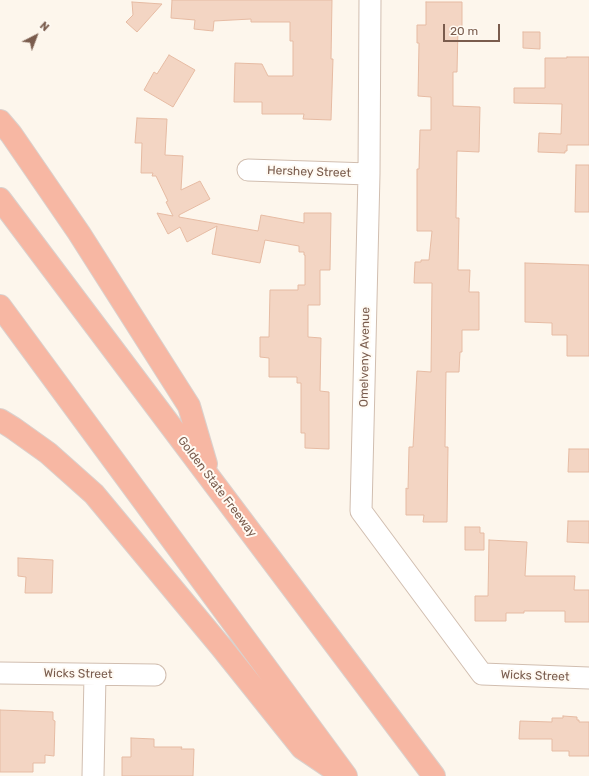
<!DOCTYPE html>
<style>
body{margin:0}
#map{position:relative;width:589px;height:776px;overflow:hidden;background:#fdf6ec;font-family:Rubik,sans-serif}
canvas{display:block}
.north{position:absolute;left:16px;top:16px;width:40px;height:40px;-webkit-text-stroke:3px #fffaf3;paint-order:stroke;rotate:42deg;font-size:11px;font-weight:700;line-height:16px;text-align:center;color:#7a5c4d}
.north::after{content:'';display:block;margin:auto;width:14px;height:18px;background:#7a5c4d;clip-path:polygon(50% 0,100% 100%,50% 72%,0 100%)}
.scale{position:absolute;left:443px;top:24px;width:57px;height:18px;box-sizing:border-box;border:2px solid #7a5c4d;border-top:0;padding-left:5px;font-size:12px;line-height:14px;white-space:nowrap;color:#7a5c4d;-webkit-text-stroke:3px #fffaf3;paint-order:stroke}
</style>
<div id="map">
<canvas width="589" height="776"></canvas>
<div class="north">N</div>
<div class="scale">20 m</div>
</div>
<script>
const c = document.querySelector('canvas').getContext('2d');
c.lineJoin = 'round';
function fill(path, color) { c.fillStyle = color; c.fill(path, 'evenodd'); }
const toPath = rows => new Path2D(rows.map(r => 'M' + r).join(''));
function strokePath(path, color, width, dash) { c.strokeStyle = color; c.lineWidth = width; c.lineCap = dash ? 'butt' : 'round'; c.setLineDash(dash || []); c.stroke(path); }
function drawText(font, color, halo, rows, align = 'center') {
  c.font = font + ' Rubik,sans-serif'; c.lineWidth = 4; c.setLineDash([]); c.textBaseline = 'middle'; c.strokeStyle = halo; c.fillStyle = color; for (const [text, x, y, turn = 0] of rows) {
    c.save(); c.translate(x, y); c.rotate((+turn || 0) * Math.PI / 180); c.textAlign = isNaN(turn) ? turn : align; if (halo) c.strokeText(text, 0, 0); c.fillText(text, 0, 0); c.restore();
  }
}
const building = toPath([
 [172,0,332,0,331,59,333,59,331,120,303,119,304,114,262,114,262,102,234,102,235,63,262,64,268,76,293,76,293,41,290,41,290,22,251,22,251,19,214,21,213,31,194,29,195,20,171,18,172,0],
 [132,2,162,4,137,32,126,22,133,15,132,2],
 [426,2,462,2,462,29,458,29,457,72,453,72,453,106,480,107,479,152,457,151,456,218,459,218,458,270,470,270,469,292,479,292,479,330,462,330,462,352,460,352,459,372,446,372,445,447,448,447,447,522,423,522,424,515,406,515,406,488,408,489,409,447,413,447,417,371,431,372,432,283,414,283,415,262,421,262,421,260,429,260,432,231,417,231,417,169,419,169,420,130,431,130,431,97,418,96,419,43,417,43,417,25,426,25,426,2],
 [523,32,540,32,540,49,523,48,523,32],
 [169,55,195,70,173,107,144,90,154,72,157,74,169,55],
 [567,57,589,57,589,145,567,145,567,151,565,151,565,153,538,152,539,133,561,134,562,104,514,103,514,88,545,88,545,58,567,58,567,57],
 [137,118,167,119,165,155,183,156,181,190,200,181,210,199,179,215,179,217,258,231,261,215,304,223,304,213,331,213,330,270,320,270,320,305,308,305,308,337,321,338,320,391,329,392,329,449,305,448,305,433,301,433,301,383,297,383,297,377,269,377,269,358,260,357,260,337,269,337,270,290,298,290,298,285,305,285,305,255,304,255,304,252,299,252,299,246,265,240,260,263,212,254,217,226,187,242,180,227,168,234,157,213,173,216,166,202,168,201,156,176,152,176,153,173,141,173,142,143,135,143,137,118],
 [576,165,589,165,589,212,575,212,576,165],
 [525,263,589,265,589,356,567,356,567,335,552,335,552,323,525,322,525,263],
 [569,449,589,449,589,472,568,472,569,449],
 [568,521,589,521,589,543,567,542,568,521],
 [465,527,480,527,480,533,484,533,484,550,465,550,465,527],
 [489,540,527,542,525,576,575,576,574,590,589,590,589,622,565,622,565,611,524,611,524,613,506,613,506,621,475,621,475,596,488,596,489,540],
 [18,558,53,560,52,593,25,593,26,577,18,576,18,558],
 [0,710,53,712,53,720,55,721,54,756,45,755,45,763,33,763,33,772,0,772,0,710],
 [563,716,577,717,577,720,579,720,579,722,589,722,589,756,569,756,569,751,552,751,552,739,519,739,520,721,552,722,552,718,563,718,563,716],
 [131,738,154,739,154,747,182,747,181,749,194,749,193,776,122,776,122,757,131,757,131,738]
]);
fill(building, '#f3d5c3');
strokePath(building, '#e6bba3', 1);
const minor = toPath([
 [370,0,369,174,361,511,482,674,589,678],
 [248,170,369,174],
 [0,673,155,675],
 [93,776,95,675]
]);
const motorway = toPath([
 [0,121,11,134,79,233,189,406,206,464],
 [0,199,434,776],
 [0,306,346,776],
 [0,420,13,428,48,453,94,494,222,648,302,748,336,771]
]);
strokePath(minor, '#d1beb0', 23);
strokePath(motorway, '#dad1cd', 24);
strokePath(minor, '#fff', 21);
strokePath(motorway, '#f7b7a3', 22);
drawText('12px', '#7a5c4d', '#fffaf3', [
 ["Hershey Street",309,172,2],
 ["Omelveny Avenue",365,357,-89],
 ["Golden State Freeway",217,487,53],
 ["Wicks Street",78,674,1],
 ["Wicks Street",535,676,2]
]);
</script>
